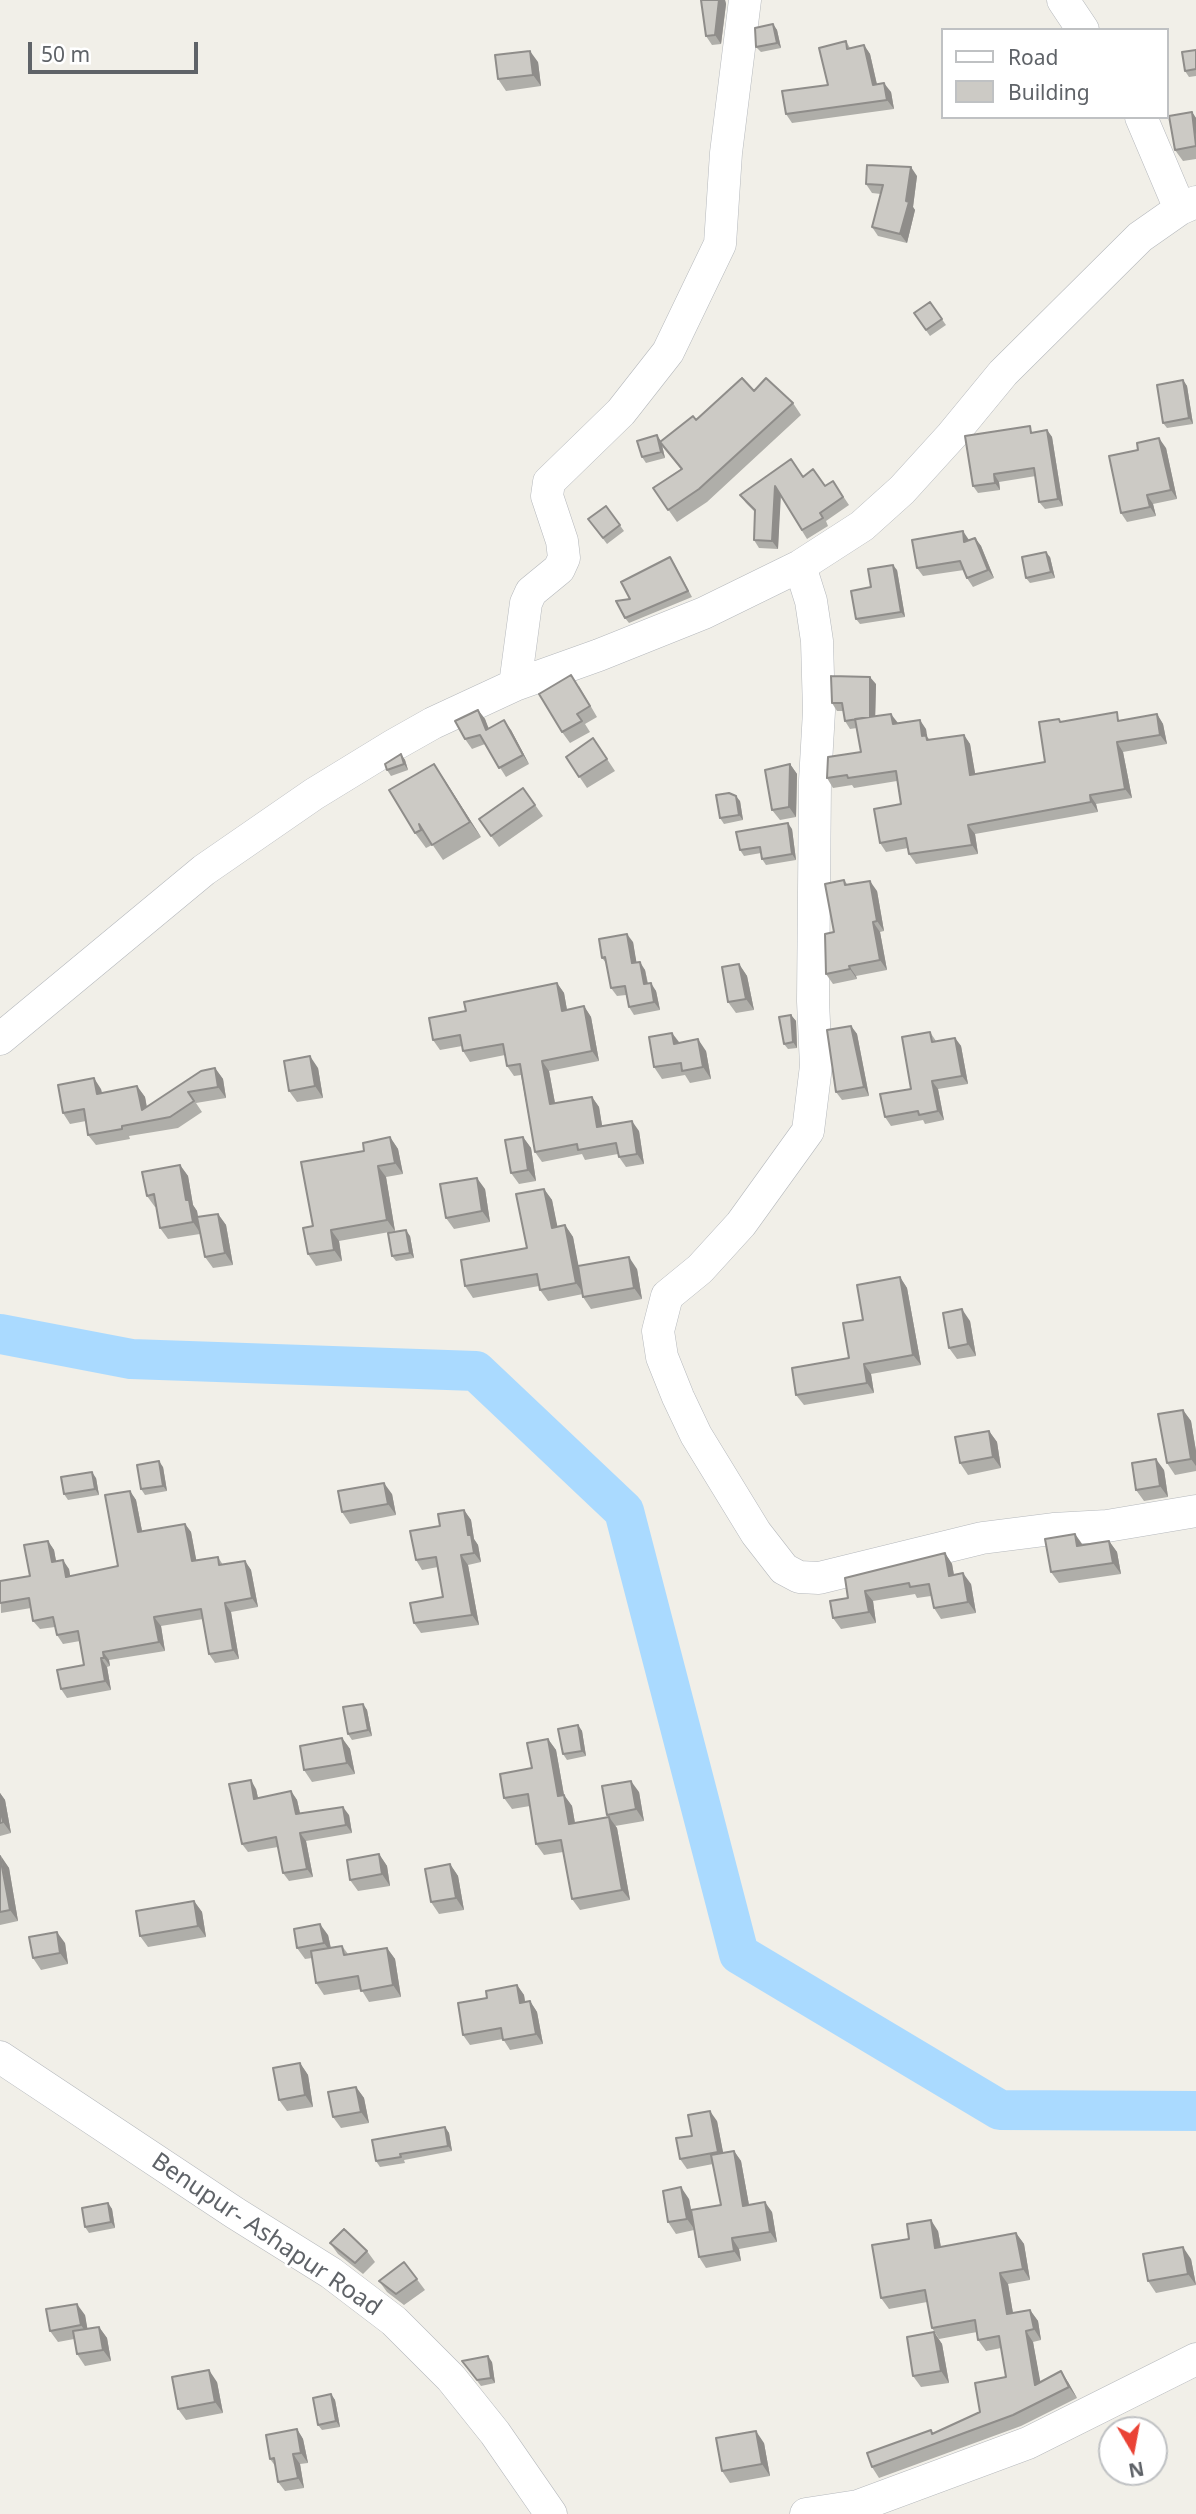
<!DOCTYPE html>
<style>
body{margin:0}
#map{position:relative;width:1196px;height:2514px;overflow:hidden;background:#f1efe8;font-family:"Noto Sans",sans-serif}
canvas{display:block}
.legend{position:absolute;left:941px;top:28px;width:228px;height:91px;box-sizing:border-box;background:#fff;border:2px solid #bfc1c3;margin:0;padding:9px 12px;list-style:none;font-size:21px;color:#5f6368}
.legend li{display:flex;align-items:center;gap:14px;height:35px}
.legend b{width:35px;border:2px solid #bfc1c3}
.north{position:absolute;left:1098px;top:2416px;width:70px;height:70px;box-sizing:border-box;background:#fff;border:2px solid #bfc1c3;border-radius:50%;rotate:170deg;font-size:19px;font-weight:700;line-height:28px;text-align:center;color:#5f6368}
.north::after{content:'';display:block;margin:auto;width:24px;height:32px;background:#ea4335;clip-path:polygon(50% 0,100% 100%,50% 72%,0 100%)}
.scale{position:absolute;left:28px;top:42px;width:170px;height:32px;box-sizing:border-box;border:4px solid #5f6368;border-top:0;padding-left:9px;font-size:21px;line-height:24px;white-space:nowrap;color:#5f6368;-webkit-text-stroke:5px #fff;paint-order:stroke}
</style>
<div id="map">
<canvas width="1196" height="2514"></canvas>
<ul class="legend">
<li><b style="height:9px;background:#fff"></b>Road</li>
<li><b style="height:19px;background:#cccac5"></b>Building</li>
</ul>
<div class="north">N</div>
<div class="scale">50 m</div>
</div>
<script>
const c = document.querySelector('canvas').getContext('2d');
c.lineJoin = 'round';
const toPath = rows => new Path2D(rows.map(r => 'M' + r).join(''));
function strokePath(path, color, width, dash) { c.strokeStyle = color; c.lineWidth = width; c.lineCap = dash ? 'butt' : 'round'; c.setLineDash(dash || []); c.stroke(path); }
function fill(path, color) { c.fillStyle = color; c.fill(path, 'evenodd'); }
function drawText(font, color, halo, rows, align = 'center') {
  c.font = font + ' "Noto Sans",sans-serif'; c.lineWidth = 5; c.setLineDash([]); c.textBaseline = 'middle'; c.strokeStyle = halo; c.fillStyle = color; for (const [text, x, y, turn = 0] of rows) {
    c.save(); c.translate(x, y); c.rotate((+turn || 0) * Math.PI / 180); c.textAlign = isNaN(turn) ? turn : align; if (halo) c.strokeText(text, 0, 0); c.fillText(text, 0, 0); c.restore();
  }
}
strokePath(toPath([
 [0,1334,131,1359,476,1371,624,1511,739,1954,1000,2110,1196,2111]
]), '#aadaff', 40);
const minor = toPath([
 [1063,0,1083,30],
 [1141,117,1180,209],
 [800,566,811,601,817,641,819,711,815,781,813,1001,816,1066,808,1131,741,1224,700,1269,667,1296,658,1331,662,1357,678,1397,696,1435,756,1533,784,1569,799,1577,819,1578,982,1538,1053,1529,1107,1526,1196,1511],
 [515,685,526,603,531,592,559,569,564,558,562,541,547,496,549,482,621,412,668,352,720,244,726,153,745,0],
 [0,1039,204,870,314,794,394,745,433,723,515,685,599,655,704,613,800,566,862,526,902,490,952,435,1003,373,1140,237,1180,209,1196,202],
 [0,2057,235,2213,331,2273,394,2321,451,2378,495,2433,551,2514],
 [806,2514,858,2506,1028,2443,1196,2359]
]);
strokePath(minor, '#b5b8bc', 33);
strokePath(minor, '#fff', 32);
fill(toPath([
 [701,0,725,0,726,4,721,44,712,45,706,36],
 [773,24,777,30,781,48,761,52,756,47],
 [846,41,850,48,864,45,870,54,877,84,891,92,894,109,792,123,786,114,828,85],
 [1196,50,1196,76,1189,77,1185,71],
 [538,62,541,86,506,91,498,79],
 [1192,112,1196,118,1196,159,1183,161,1175,150],
 [917,176,913,207,915,210,907,243,878,236,872,227,881,194,872,193,866,184],
 [930,302,946,325,930,336,914,313],
 [1183,380,1187,386,1193,424,1167,428,1163,423],
 [754,391,793,403,801,415,707,502,677,522,653,488,681,469,662,445,665,458,646,463,642,457,661,442,696,420],
 [1047,430,1052,437,1063,506,1045,509,1039,502,1036,476,999,482,1000,490,978,493,973,486,1034,432],
 [1166,448,1177,499,1153,504,1156,516,1127,522,1121,513],
 [803,477,825,486,833,481,849,505,826,521,828,526,807,539,780,495,778,549,759,548,754,540,755,512,746,503,740,495],
 [606,506,624,531,607,544,588,519],
 [975,538,981,546,994,578,973,587,967,578,964,570,923,576,917,568],
 [1050,557,1055,578,1030,583,1026,578],
 [674,563,692,597,629,623,625,618,630,599],
 [897,570,905,617,860,624,856,619,871,587],
 [876,684,875,716,898,723,926,729,927,737,930,740,964,735,970,744,975,774,1045,762,1061,722,1123,720,1157,714,1163,724,1167,744,1123,752,1132,798,1096,804,1098,812,975,834,978,854,916,864,909,854,908,848,886,852,880,843,901,804,897,781,854,788,852,785,833,788,827,778,861,752,857,728,850,729,845,721,843,711,837,711,832,703],
 [579,686,597,717,585,724,590,732,570,743,562,732],
 [478,710,485,719,488,729,511,730,529,764,506,777,485,744,472,749,465,739],
 [593,738,615,771,587,788,566,757],
 [401,754,405,760,408,770,391,776,387,770],
 [790,764,797,774,796,817,780,820,772,810],
 [444,779,481,837,443,860,432,844,432,845,426,848,415,833],
 [523,788,543,816,499,847,479,819],
 [740,801,743,820,724,824,720,818],
 [792,829,796,860,766,865,762,859,761,853,744,856,740,850],
 [844,880,847,884,877,891,884,931,880,932,887,970,856,976,857,979,833,984,826,974],
 [633,942,636,962,645,970,648,983,656,991,660,1010,634,1015,629,1007,626,995,617,996,611,988,607,964,602,958],
 [739,964,747,976,754,1010,736,1013,728,1002],
 [557,983,564,993,567,1010,584,1006,591,1017,599,1061,549,1071,555,1103,592,1097,599,1107,602,1126,639,1131,644,1164,626,1167,619,1157,618,1154,585,1160,582,1154,542,1162,535,1152,521,1075,514,1076,507,1066,505,1055,470,1062,463,1051,462,1046,440,1050,433,1040,466,1011],
 [791,1015,796,1021,797,1048,788,1049,784,1044],
 [851,1026,857,1034,869,1096,842,1100,836,1092],
 [930,1032,936,1041,955,1038,961,1046,968,1084,938,1089,944,1120,925,1124,923,1120,891,1126,885,1117,911,1089],
 [672,1033,680,1043,706,1051,711,1079,690,1083,685,1075,662,1079,654,1067],
 [215,1068,223,1079,226,1098,196,1103,202,1112,178,1128,129,1136,130,1139,96,1145,88,1135,86,1121,70,1124,63,1113,101,1089,102,1093,137,1086,145,1097,147,1107],
 [318,1068,323,1098,297,1102,289,1091],
 [390,1137,398,1149,403,1174,386,1177,395,1231,339,1241,342,1261,316,1266,308,1254,313,1226,364,1151],
 [523,1137,531,1148,536,1181,519,1184,511,1173],
 [180,1165,188,1176,193,1205,197,1211,198,1217,218,1214,226,1225,233,1265,213,1268,205,1257,200,1234,168,1239,160,1228,156,1207,155,1207,147,1196],
 [485,1189,490,1222,454,1229,446,1218],
 [544,1189,552,1200,557,1227,565,1225,573,1237,578,1266,637,1269,642,1299,591,1309,583,1297,583,1294,548,1301,540,1290,539,1286,473,1298,465,1286,527,1248],
 [410,1236,414,1258,396,1261,392,1256],
 [900,1277,907,1288,921,1365,871,1374,874,1393,804,1405,796,1395,849,1358,863,1320],
 [970,1321,976,1356,957,1359,949,1348],
 [1183,1410,1191,1421,1196,1451,1196,1471,1175,1475,1167,1463],
 [989,1431,997,1442,1001,1468,968,1475,960,1463],
 [163,1467,167,1491,145,1495,141,1489],
 [1164,1470,1168,1497,1144,1501,1136,1490],
 [96,1478,99,1495,68,1500,64,1494],
 [130,1491,136,1500,142,1531,185,1524,191,1532,196,1560,218,1557,223,1565,245,1561,251,1570,258,1607,231,1612,239,1659,215,1663,209,1654,203,1619,161,1626,165,1651,109,1660,110,1666,107,1667,111,1690,67,1698,61,1689,84,1665,80,1641,63,1644,57,1635,55,1627,40,1629,33,1621,31,1608,1,1613,0,1581,30,1576,48,1541,54,1550,56,1562,69,1569,70,1576,118,1566],
 [392,1494,396,1515,350,1524,342,1512],
 [464,1510,471,1520,474,1539,478,1545,481,1562,468,1565,479,1625,421,1633,414,1623,443,1597,438,1567,422,1570,416,1560,440,1526],
 [1075,1534,1083,1545,1109,1541,1117,1552,1121,1574,1059,1583,1051,1572],
 [945,1553,952,1564,954,1575,971,1584,976,1613,941,1619,934,1608,931,1596,917,1598,915,1594,873,1601,876,1623,841,1629,833,1618,848,1598],
 [363,1704,367,1710,372,1736,352,1740,348,1734],
 [578,1725,582,1731,586,1756,567,1760,563,1754],
 [342,1738,350,1749,355,1774,312,1782,304,1770],
 [548,1739,556,1750,564,1795,572,1806,575,1823,608,1817,607,1815,639,1792,644,1821,615,1826,617,1828,630,1900,580,1910,572,1899,563,1852,544,1855,536,1844,530,1806,512,1809,504,1798,532,1768],
 [256,1789,258,1798,291,1791,297,1800,300,1813,349,1815,352,1833,306,1841,313,1877,289,1881,283,1873,278,1847,248,1852,242,1844],
 [0,1793,5,1800,11,1833,0,1836],
 [379,1854,387,1866,390,1886,358,1891,350,1880],
 [0,1856,9,1868,18,1921,0,1925],
 [450,1864,458,1876,464,1910,439,1914,431,1902],
 [194,1901,202,1912,206,1937,148,1947,140,1936],
 [328,1935,331,1948,342,1946,348,1954,387,1948,395,1959,401,1997,369,2002,361,1989,324,1995,316,1983,312,1958,305,1959,297,1948],
 [65,1943,68,1964,41,1970,33,1958],
 [517,1985,524,1995,525,2002,530,2001,537,2012,543,2044,510,2050,503,2039,470,2045,463,2035,487,1998],
 [300,2063,308,2075,313,2107,287,2111,279,2100],
 [356,2087,364,2098,369,2123,341,2128,333,2117],
 [717,2121,723,2153,734,2151,741,2161,749,2205,772,2212,777,2242,739,2249,741,2261,706,2268,699,2257,694,2230,676,2234,668,2222,689,2199,691,2210,721,2205,713,2164,687,2169,680,2159,692,2136],
 [445,2127,449,2133,452,2151,404,2160,405,2163,380,2167,376,2161],
 [108,2203,112,2209,115,2228,89,2233,85,2227],
 [938,2231,941,2247,1016,2233,1024,2244,1030,2280,1008,2284,1013,2313,1030,2310,1038,2321,1041,2340,1033,2342,1040,2382,1068,2382,1077,2398,1021,2426,879,2478,872,2467,931,2430,933,2434,980,2412,1006,2377,1001,2348,986,2351,978,2340,977,2332,939,2339,932,2328,927,2302,889,2309,881,2298,909,2239],
 [330,2243,367,2251,375,2262,363,2274,338,2254],
 [1191,2259,1196,2285,1156,2293,1148,2281],
 [404,2262,425,2290,404,2305,387,2292,379,2281],
 [85,2315,87,2329,99,2327,107,2338,111,2361,85,2366,77,2354,74,2339,58,2342,50,2331],
 [934,2332,942,2344,949,2383,921,2387,913,2376],
 [462,2361,492,2362,495,2383,481,2386],
 [217,2382,223,2413,186,2420,178,2409],
 [331,2394,335,2400,340,2427,322,2430,318,2425],
 [297,2429,303,2439,308,2463,300,2464,304,2488,285,2491,278,2482,276,2467,270,2459],
 [764,2443,770,2476,730,2483,722,2471]
]), '#afaea9');
fill(toPath([
 [719,0,725,0,726,4,721,44,715,35],
 [773,24,777,30,781,48,777,43],
 [864,45,870,54,879,94,873,85],
 [530,51,538,62,541,86,533,75],
 [884,83,891,92,894,109,887,100],
 [1192,112,1196,118,1196,139],
 [911,167,917,176,913,207,915,210,907,243,900,234],
 [1183,380,1187,386,1193,424,1189,418],
 [1047,430,1052,437,1063,506,1058,499],
 [657,435,661,441,665,458,661,452],
 [1159,438,1166,448,1177,499,1171,490],
 [994,474,999,482,1000,490,995,483],
 [775,486,781,494,778,549,772,541],
 [1147,495,1153,504,1156,516,1150,507],
 [963,531,969,540,964,542],
 [975,538,981,546,994,578,988,570],
 [1046,552,1050,557,1055,578,1051,572],
 [893,565,897,570,905,617,901,612],
 [870,677,876,684,875,725,870,717],
 [478,710,485,719,493,739,486,730],
 [891,714,898,723,893,724],
 [1157,714,1163,724,1167,744,1160,735],
 [504,720,511,730,529,764,523,755],
 [920,720,926,729,927,737,933,745,922,736],
 [964,735,970,744,977,784,970,775],
 [1117,742,1123,752,1132,798,1125,789],
 [401,754,405,760,408,770,404,764],
 [434,764,444,779,481,837,470,822],
 [790,764,797,774,796,817,789,807],
 [1090,795,1096,804,1098,812,1091,802],
 [736,796,740,801,743,820,739,815],
 [788,823,792,829,796,860,792,854],
 [968,825,975,834,978,854,972,845],
 [870,881,877,891,884,931,877,921],
 [873,922,880,932,887,970,880,960],
 [627,934,633,942,638,971,632,963],
 [640,962,645,970,649,992,644,984],
 [739,964,747,976,754,1010,746,999],
 [849,966,856,976,857,979,850,969],
 [557,983,564,993,569,1021,562,1011],
 [651,983,656,991,660,1010,654,1002],
 [584,1006,591,1017,599,1061,592,1051],
 [791,1015,796,1021,797,1048,793,1042],
 [851,1026,857,1034,869,1096,864,1087],
 [672,1033,680,1044,674,1044],
 [955,1038,961,1046,968,1084,962,1076],
 [698,1039,706,1051,711,1079,703,1067],
 [310,1056,318,1068,323,1098,315,1086],
 [542,1061,549,1071,557,1114,550,1104],
 [215,1068,223,1079,226,1098,218,1087],
 [94,1078,101,1089,104,1104,97,1094],
 [932,1081,938,1089,944,1120,938,1111],
 [137,1086,145,1097,149,1121,142,1110],
 [592,1097,599,1107,604,1137,597,1127],
 [632,1121,639,1131,644,1164,637,1154],
 [390,1137,398,1149,403,1174,395,1163],
 [523,1137,531,1148,536,1181,528,1170],
 [180,1165,188,1176,193,1205,197,1211,201,1234,193,1222,186,1200],
 [378,1166,386,1177,395,1231,387,1220],
 [477,1178,485,1189,490,1222,482,1211],
 [544,1189,552,1200,560,1239,552,1228],
 [218,1214,226,1225,233,1265,225,1253],
 [565,1225,573,1237,584,1294,576,1283],
 [331,1230,339,1241,342,1261,334,1250],
 [406,1230,410,1236,414,1258,410,1253],
 [629,1257,637,1269,642,1299,634,1288],
 [900,1277,907,1288,921,1365,913,1355],
 [962,1309,970,1321,976,1356,968,1344],
 [864,1364,871,1374,874,1393,867,1383],
 [1183,1410,1191,1421,1196,1451,1196,1466,1191,1459],
 [989,1431,997,1442,1001,1468,993,1457],
 [1156,1459,1164,1470,1168,1497,1160,1486],
 [159,1461,163,1467,167,1491,163,1486],
 [92,1472,96,1478,99,1495,95,1489],
 [384,1483,392,1494,396,1515,388,1504],
 [130,1491,136,1500,144,1541,138,1532],
 [464,1510,471,1520,474,1539,478,1545,481,1562,474,1553,468,1535],
 [185,1524,191,1532,198,1569,192,1561],
 [1075,1534,1083,1546,1077,1546],
 [48,1541,54,1550,58,1571,52,1562],
 [1109,1541,1117,1552,1121,1574,1113,1563],
 [945,1553,952,1564,956,1587,949,1576],
 [461,1555,468,1565,479,1625,472,1615],
 [63,1560,69,1569,72,1586,66,1577],
 [245,1561,251,1570,258,1607,252,1598],
 [963,1573,971,1584,976,1613,968,1602],
 [865,1591,873,1601,876,1623,869,1612],
 [225,1603,231,1612,239,1659,233,1650],
 [154,1617,161,1626,165,1651,159,1642],
 [103,1652,109,1660,110,1666,104,1658],
 [101,1658,107,1667,111,1690,105,1681],
 [363,1704,367,1710,372,1736,368,1730],
 [578,1725,582,1731,586,1756,582,1751],
 [342,1738,350,1749,355,1774,347,1763],
 [548,1739,556,1750,564,1795,572,1806,577,1835,569,1824,558,1796],
 [251,1780,256,1789,260,1807,254,1799],
 [631,1781,639,1792,644,1821,636,1809],
 [291,1791,297,1800,302,1822,296,1814],
 [0,1793,5,1800,11,1833,3,1822,0,1807],
 [343,1807,349,1815,352,1833,346,1825],
 [609,1817,617,1828,630,1900,622,1890],
 [300,1833,306,1841,313,1877,307,1869],
 [379,1854,387,1866,390,1886,382,1874],
 [1,1856,9,1868,18,1921,10,1910],
 [450,1864,458,1876,464,1910,456,1898],
 [194,1901,202,1912,206,1937,198,1926],
 [320,1924,328,1935,332,1954,324,1943],
 [57,1932,65,1943,68,1964,60,1953],
 [387,1948,395,1959,401,1997,393,1985],
 [517,1985,524,1995,527,2014,520,2003],
 [530,2001,537,2012,543,2044,536,2034],
 [300,2063,308,2075,313,2107,305,2095],
 [356,2087,364,2098,369,2123,361,2112],
 [710,2111,717,2121,725,2162,718,2152],
 [445,2127,449,2133,452,2151,448,2146],
 [734,2151,741,2161,751,2216,743,2206],
 [681,2187,689,2199,695,2230,687,2219],
 [765,2202,772,2212,777,2242,770,2232],
 [108,2203,112,2209,115,2228,111,2222],
 [931,2220,938,2231,943,2259,935,2248],
 [1016,2233,1024,2244,1030,2280,1023,2269],
 [732,2238,739,2249,741,2261,734,2251],
 [1183,2247,1191,2259,1196,2285,1188,2274],
 [1000,2273,1008,2284,1015,2325,1007,2314],
 [77,2304,85,2315,89,2337,81,2325],
 [1030,2310,1038,2321,1041,2340,1034,2329],
 [99,2327,107,2338,111,2361,103,2350],
 [1026,2331,1033,2342,1043,2396,1035,2385],
 [934,2332,942,2344,949,2383,941,2371],
 [488,2356,492,2362,495,2383,491,2378],
 [209,2370,217,2382,223,2413,215,2402],
 [1061,2371,1068,2382,1077,2398,1069,2387],
 [331,2394,335,2400,340,2427,336,2421],
 [297,2429,303,2439,308,2463,301,2453],
 [756,2431,764,2443,770,2476,762,2464],
 [293,2454,300,2464,304,2488,298,2478]
]), '#8f8d8a');
const building = toPath([
 [701,0,719,0,715,35,706,36,701,0],
 [773,24,777,43,756,47,755,28,773,24],
 [846,41,847,49,864,45,873,85,884,83,887,100,786,114,782,91,828,85,819,48,846,41],
 [1196,50,1196,69,1185,71,1182,52,1196,50],
 [530,51,533,75,498,79,495,55,530,51],
 [1192,112,1196,146,1175,150,1169,116,1192,112],
 [867,165,911,167,906,201,909,202,900,234,872,227,883,185,866,184,867,165],
 [930,302,942,319,926,330,914,313,930,302],
 [742,378,754,391,766,378,793,403,699,489,668,510,653,488,682,469,660,442,693,416,696,420,742,378],
 [1183,380,1189,418,1163,423,1157,385,1183,380],
 [1030,426,1031,433,1047,430,1058,499,1039,502,1034,468,994,474,995,483,973,486,965,436,1030,426],
 [657,435,661,452,642,457,637,441,657,435],
 [1159,438,1171,490,1147,495,1150,507,1121,513,1109,456,1138,450,1137,443,1159,438],
 [791,459,803,477,813,469,825,486,833,481,843,497,820,513,823,518,802,530,775,486,772,541,754,540,755,510,740,495,791,459],
 [606,506,620,525,603,538,588,519,606,506],
 [963,531,964,542,975,538,988,570,967,578,960,561,917,568,912,540,963,531],
 [1046,552,1051,572,1026,578,1022,557,1046,552],
 [670,557,688,591,625,618,616,601,630,599,621,582,670,557],
 [893,565,901,612,856,619,851,591,871,587,868,569,893,565],
 [571,675,590,706,577,714,582,721,562,732,539,694,571,675],
 [831,676,870,677,870,717,845,721,842,703,832,703,831,676],
 [478,710,486,730,504,720,523,755,499,768,480,735,465,739,455,721,478,710],
 [1117,712,1118,721,1157,714,1160,735,1117,742,1125,789,1090,795,1091,802,968,825,972,845,909,854,906,838,880,843,874,809,901,804,896,771,848,778,847,775,827,778,828,757,861,752,855,719,891,714,893,724,920,720,922,736,926,735,927,740,964,735,970,775,1045,762,1039,722,1059,719,1060,722,1117,712],
 [593,738,607,759,579,777,566,757,593,738],
 [401,754,404,764,387,770,385,764,401,754],
 [434,764,470,822,432,845,419,824,421,830,415,833,389,790,434,764],
 [790,764,789,807,772,810,765,770,790,764],
 [523,788,535,805,491,836,479,819,523,788],
 [729,793,736,796,739,815,720,818,716,795,729,793],
 [788,823,792,854,762,859,760,847,740,850,736,832,788,823],
 [844,880,845,885,870,881,877,921,873,922,880,960,849,966,850,969,826,974,825,934,834,932,825,884,844,880],
 [627,934,632,963,640,962,644,984,651,983,654,1002,629,1007,625,986,611,988,605,957,602,958,599,939,627,934],
 [739,964,746,999,728,1002,722,967,739,964],
 [557,983,562,1011,584,1006,592,1051,542,1061,550,1104,592,1097,597,1127,632,1121,637,1154,619,1157,616,1143,578,1150,577,1144,535,1152,520,1064,507,1066,503,1044,463,1051,460,1035,433,1040,429,1018,466,1011,464,1002,557,983],
 [791,1015,793,1042,784,1044,779,1017,791,1015],
 [851,1026,864,1087,836,1092,827,1030,851,1026],
 [930,1032,932,1042,955,1038,962,1076,932,1081,938,1111,919,1115,918,1111,885,1117,880,1094,911,1089,902,1037,930,1032],
 [672,1033,674,1044,698,1039,703,1067,682,1071,681,1063,654,1067,649,1037,672,1033],
 [310,1056,315,1086,289,1091,284,1061,310,1056],
 [215,1068,218,1087,188,1092,194,1101,170,1117,122,1126,122,1129,88,1135,84,1109,63,1113,58,1085,94,1078,97,1094,137,1086,142,1110,201,1071,215,1068],
 [390,1137,395,1163,378,1166,387,1220,331,1230,334,1250,308,1254,303,1228,313,1226,301,1162,364,1151,363,1143,390,1137],
 [523,1137,528,1170,511,1173,505,1140,523,1137],
 [180,1165,186,1200,189,1200,193,1222,160,1228,154,1194,147,1196,142,1172,180,1165],
 [477,1178,482,1211,446,1218,440,1184,477,1178],
 [544,1189,552,1228,565,1225,576,1283,540,1290,537,1274,465,1286,461,1260,527,1248,516,1194,544,1189],
 [218,1214,225,1253,205,1257,197,1217,218,1214],
 [406,1230,410,1253,392,1256,388,1233,406,1230],
 [629,1257,634,1288,583,1297,578,1266,629,1257],
 [900,1277,913,1355,864,1364,867,1383,796,1395,792,1368,849,1358,843,1323,863,1320,857,1285,900,1277],
 [962,1309,968,1344,949,1348,943,1313,962,1309],
 [1183,1410,1191,1459,1167,1463,1158,1414,1183,1410],
 [989,1431,993,1457,960,1463,955,1437,989,1431],
 [1156,1459,1160,1486,1136,1490,1132,1463,1156,1459],
 [159,1461,163,1486,141,1489,137,1465,159,1461],
 [92,1472,95,1489,64,1494,61,1477,92,1472],
 [384,1483,388,1504,342,1512,338,1491,384,1483],
 [130,1491,138,1532,185,1524,192,1561,218,1557,219,1565,245,1561,252,1598,225,1603,233,1650,209,1654,201,1609,154,1617,159,1642,103,1652,104,1658,101,1658,105,1681,61,1689,57,1670,84,1665,78,1631,57,1635,53,1617,33,1621,29,1598,0,1603,0,1581,30,1576,24,1545,48,1541,52,1562,63,1560,66,1577,118,1566,105,1495,130,1491],
 [464,1510,468,1535,471,1535,474,1553,461,1555,472,1615,414,1623,410,1603,443,1597,436,1557,416,1560,410,1531,440,1526,438,1514,464,1510],
 [1075,1534,1077,1546,1109,1541,1113,1563,1051,1572,1045,1539,1075,1534],
 [945,1553,949,1576,963,1573,968,1602,934,1608,929,1584,910,1587,909,1583,865,1591,869,1612,833,1618,830,1601,848,1598,845,1578,945,1553],
 [363,1704,368,1730,348,1734,343,1707,363,1704],
 [578,1725,582,1751,563,1754,558,1729,578,1725],
 [342,1738,347,1763,304,1770,300,1746,342,1738],
 [548,1739,558,1796,564,1795,569,1824,609,1817,622,1890,572,1899,561,1840,536,1844,528,1794,504,1798,500,1774,532,1768,527,1743,548,1739],
 [251,1780,254,1799,291,1791,296,1814,343,1807,346,1825,300,1833,307,1869,283,1873,276,1837,242,1844,229,1784,251,1780],
 [631,1781,636,1809,607,1815,602,1786,631,1781],
 [0,1807,3,1822,0,1823,0,1807],
 [379,1854,382,1874,350,1880,347,1860,379,1854],
 [0,1856,10,1910,0,1912,0,1856],
 [450,1864,456,1898,431,1902,425,1869,450,1864],
 [194,1901,198,1926,140,1936,136,1911,194,1901],
 [320,1924,324,1943,297,1948,294,1929,320,1924],
 [57,1932,60,1953,33,1958,29,1937,57,1932],
 [342,1946,344,1955,387,1948,393,1985,361,1991,358,1976,316,1983,311,1951,342,1946],
 [517,1985,520,2003,530,2001,536,2034,503,2040,501,2028,463,2035,458,2003,487,1998,486,1991,517,1985],
 [300,2063,305,2095,279,2100,273,2068,300,2063],
 [356,2087,361,2112,333,2117,328,2092,356,2087],
 [710,2111,718,2152,680,2159,676,2138,692,2136,688,2115,710,2111],
 [445,2127,448,2146,400,2154,401,2157,376,2161,372,2140,445,2127],
 [734,2151,743,2206,765,2202,770,2232,732,2238,734,2251,699,2257,691,2210,721,2205,711,2155,734,2151],
 [681,2187,687,2219,668,2222,663,2191,681,2187],
 [108,2203,111,2222,85,2227,82,2208,108,2203],
 [931,2220,935,2248,1016,2233,1023,2269,1000,2273,1007,2314,1030,2310,1034,2329,1026,2331,1035,2385,1061,2371,1069,2387,1013,2415,872,2467,867,2453,931,2430,932,2434,980,2412,975,2383,1006,2377,999,2336,978,2340,975,2320,932,2328,925,2290,881,2298,872,2245,909,2239,907,2224,931,2220],
 [344,2229,367,2251,355,2263,330,2243,344,2229],
 [1183,2247,1188,2274,1148,2281,1143,2254,1183,2247],
 [404,2262,417,2279,396,2294,379,2281,404,2262],
 [77,2304,81,2325,50,2331,46,2309,77,2304],
 [99,2327,103,2350,77,2354,73,2331,99,2327],
 [934,2332,941,2371,913,2376,907,2337,934,2332],
 [488,2356,491,2378,477,2380,462,2361,488,2356],
 [209,2370,215,2402,178,2409,172,2377,209,2370],
 [331,2394,336,2421,318,2425,313,2398,331,2394],
 [297,2429,301,2453,293,2454,298,2478,278,2482,274,2458,270,2459,266,2435,297,2429],
 [756,2431,762,2464,722,2471,716,2438,756,2431]
]);
fill(building, '#cccac5');
strokePath(building, '#8f8d8a', 2);
drawText('24px', '#5f6368', '#fff', [
 ["Benupur- Ashapur Road",266,2235,34]
]);
</script>
